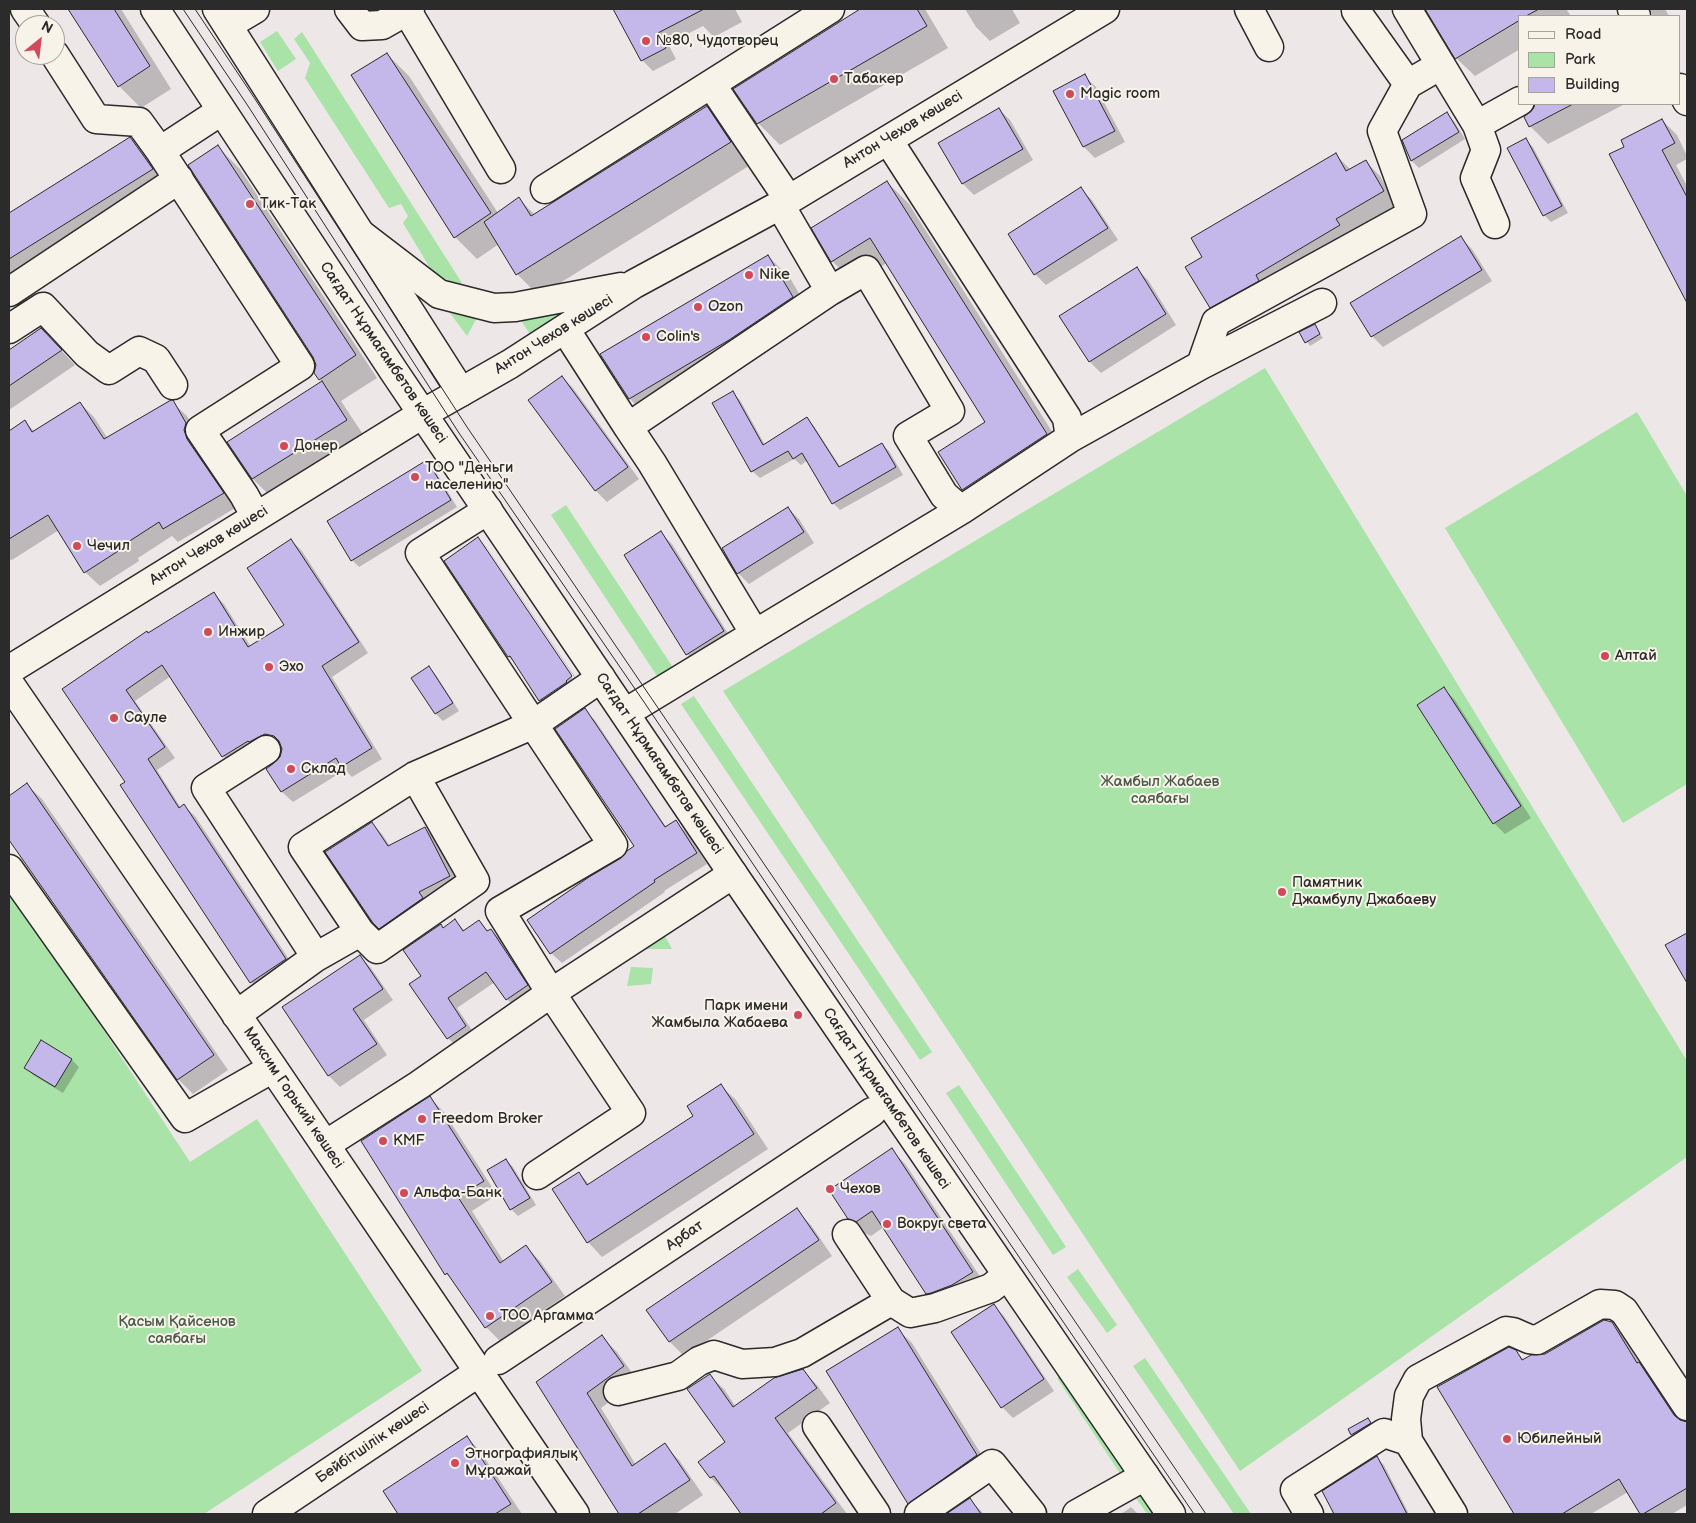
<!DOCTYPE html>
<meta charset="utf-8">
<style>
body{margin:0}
#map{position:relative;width:1696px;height:1523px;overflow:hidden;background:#ede7e8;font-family:"Balsamiq Sans",sans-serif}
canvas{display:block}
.frame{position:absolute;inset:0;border:10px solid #2b2b2b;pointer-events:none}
.legend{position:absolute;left:1518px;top:15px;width:162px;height:90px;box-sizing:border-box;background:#f7f3e8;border:1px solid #a5a39c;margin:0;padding:6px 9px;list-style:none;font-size:15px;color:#2b2b2b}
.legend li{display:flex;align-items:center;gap:10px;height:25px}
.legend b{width:25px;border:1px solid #a5a39c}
.north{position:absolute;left:15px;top:15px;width:50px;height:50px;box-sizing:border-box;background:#f7f3e8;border:1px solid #a5a39c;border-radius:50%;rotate:29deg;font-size:14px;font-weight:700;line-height:20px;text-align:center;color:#2b2b2b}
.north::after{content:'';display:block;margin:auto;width:18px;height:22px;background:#d1495b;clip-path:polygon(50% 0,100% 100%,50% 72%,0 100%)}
</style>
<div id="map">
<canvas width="1696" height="1523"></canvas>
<div class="frame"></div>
<ul class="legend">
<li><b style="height:6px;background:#f7f3e8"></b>Road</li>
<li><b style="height:14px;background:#a9e3a8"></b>Park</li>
<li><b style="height:14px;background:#c3b8e9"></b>Building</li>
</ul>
<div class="north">N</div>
</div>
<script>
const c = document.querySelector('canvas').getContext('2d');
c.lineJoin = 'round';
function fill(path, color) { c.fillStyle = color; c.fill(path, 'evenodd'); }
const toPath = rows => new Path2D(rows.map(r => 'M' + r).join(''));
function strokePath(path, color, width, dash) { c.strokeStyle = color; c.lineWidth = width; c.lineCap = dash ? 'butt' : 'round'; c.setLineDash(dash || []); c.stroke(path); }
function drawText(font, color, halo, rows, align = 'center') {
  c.font = font + ' "Balsamiq Sans",sans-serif'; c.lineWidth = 4; c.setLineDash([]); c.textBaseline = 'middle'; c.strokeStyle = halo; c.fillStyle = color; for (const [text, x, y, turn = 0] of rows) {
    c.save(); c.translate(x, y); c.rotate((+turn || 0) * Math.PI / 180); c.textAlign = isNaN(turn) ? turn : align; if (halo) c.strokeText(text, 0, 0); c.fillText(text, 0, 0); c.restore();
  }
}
fill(toPath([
 [277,31,296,59,278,71,260,42],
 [302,32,462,283,445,293,403,223,408,216,401,204,389,208,305,78,310,63,294,39],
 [588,300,532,337,518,316],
 [441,301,479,314,467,336],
 [1265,368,1687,1061,1687,1157,1240,1471,723,691],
 [1637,412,1687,496,1687,784,1623,823,1445,528],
 [566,505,674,669,659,679,551,515],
 [694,696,932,1052,920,1060,681,704],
 [9,886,190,1162,257,1119,422,1371,204,1514,9,1514],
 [665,936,672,949,641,949],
 [631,967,653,968,651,984,627,986],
 [959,1085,1066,1247,1053,1255,946,1093],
 [1078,1269,1117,1325,1107,1333,1067,1277],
 [1145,1358,1251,1514,1234,1514,1133,1366],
 [1068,1371,1138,1472,1125,1481,1057,1378],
 [1143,1480,1158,1514,1147,1514,1130,1489]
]), '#a9e3a8');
fill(toPath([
 [69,9,121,9,171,89,141,108,119,86],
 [615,9,735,9,742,22,714,37,703,26,668,44,676,59,653,71,642,60],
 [862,9,925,9,948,48,780,145,758,123,841,21],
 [965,9,1012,9,1020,23,990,41,976,27],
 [1427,9,1566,9,1571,16,1520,16,1520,49,1475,76,1456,58],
 [1650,9,1665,9,1669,16,1653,16],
 [387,54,409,76,498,213,519,199,535,215,707,108,729,130,752,164,539,296,517,274,499,244,477,259,455,237],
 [1084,76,1096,87,1125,142,1095,158,1084,147,1055,91],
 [1536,104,1622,104,1623,105,1548,144,1530,126],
 [999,109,1010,120,1033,160,974,195,963,184,940,144],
 [1447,114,1454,121,1465,139,1419,168,1412,161,1404,141],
 [1662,120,1677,135,1687,156,1687,159,1676,165,1687,186,1687,293,1680,286,1626,147],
 [129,139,151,161,174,191,9,295,9,214],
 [1526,140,1533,147,1568,213,1551,222,1544,215],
 [218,147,240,169,377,378,341,401,368,442,275,501,253,479,229,442,323,382,320,379,317,365],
 [1335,154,1351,170,1365,161,1380,176,1398,206,1350,234,1225,322,1211,307,1204,257],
 [887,182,909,204,1068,457,985,512,963,490,939,453,987,423,887,263,854,283,832,261,813,228],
 [1081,189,1092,200,1118,240,1046,285,1035,274],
 [1461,238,1472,249,1492,281,1383,347,1372,336],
 [768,256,790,278,814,319,752,362,652,421,630,399,602,354],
 [1137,269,1148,280,1176,325,1101,373,1090,362],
 [1314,326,1323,338,1310,346,1301,333],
 [41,329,75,365,9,410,9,351],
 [562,377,573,388,639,479,607,502,596,491,530,400],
 [732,393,740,400,765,445,807,419,814,426,841,468,882,444,889,451,903,475,840,510,833,503,808,460,801,465,794,459,760,478,752,471],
 [172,402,187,416,237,507,178,542,172,536,138,558,139,561,100,586,85,572,59,530,12,560,9,559,9,432,25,422,35,432,80,403,94,417,108,439],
 [427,461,434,469,457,507,359,567,352,560],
 [788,508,799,519,814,543,749,584,738,573,723,549],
 [661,533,672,544,734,643,698,665,687,654],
 [478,539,488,549,582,687,550,711,540,701,518,666,509,657,446,561],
 [484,548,487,548,577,681,575,682],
 [291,540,302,551,368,653,332,677,382,759,352,777,345,770,293,802,282,792,267,769,281,757,283,749,282,746,276,745,234,767,223,756,171,676,135,701,175,758,157,770,181,808,184,806,195,816,296,970,261,992,251,982,127,782,64,689,213,593,224,604,251,647,285,625],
 [429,668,436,675,459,711,443,721,436,714,413,678],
 [1444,689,1455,700,1531,818,1505,834,1494,823],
 [584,710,595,720,667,828,676,822,686,832,707,864,664,891,665,892,562,963,551,953,622,859,636,847],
 [27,785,42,799,228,1070,193,1094,178,1079,9,837,9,797],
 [372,823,382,834,390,846,425,828,435,839,460,886,390,938,374,922],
 [455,921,465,931,479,922,489,932,491,930,501,940,537,996,517,1009,507,999,495,982,457,1008,476,1036,458,1048,448,1038,422,977,441,925,444,929],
 [360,956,371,968,393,1000,364,1020,387,1055,340,1087,329,1076,284,1007],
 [42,1042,72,1060,79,1067,63,1093,33,1075,26,1068],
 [721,1086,736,1100,768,1149,602,1257,588,1242,579,1173,590,1185,695,1117],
 [430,1098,444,1112,497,1195,472,1211,504,1262,526,1247,540,1261,565,1296,500,1341,486,1327,455,1282,446,1274],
 [892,1150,906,1165,987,1287,942,1308,927,1293,884,1227,871,1236,864,1233,849,1218],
 [506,1160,513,1167,536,1205,518,1216,511,1209],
 [796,1210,811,1225,832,1256,684,1356,670,1342,648,1310],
 [993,1305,1004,1316,1054,1391,1013,1418,1002,1407,952,1332],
 [1609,1322,1621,1333,1642,1367,1650,1375,1681,1421,1687,1423,1687,1505,1672,1514,1642,1514,1628,1492,1591,1514,1515,1514,1438,1387,1515,1351,1524,1360,1545,1355],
 [897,1329,912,1343,991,1470,920,1514,909,1503],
 [602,1337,617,1352,638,1381,601,1408,636,1465,664,1445,679,1460,703,1495,675,1514,621,1514,538,1382],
 [803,1371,817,1385,830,1403,788,1433,847,1514,743,1514,727,1491,725,1492,711,1478,700,1462,727,1442,709,1375,724,1389,736,1407],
 [1368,1419,1373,1426,1356,1438,1349,1429],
 [467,1437,480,1451,522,1514,400,1514,385,1491],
 [1377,1458,1384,1465,1409,1514,1336,1514,1324,1492],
 [970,1500,984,1514,948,1514],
 [1131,1507,1138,1514,1121,1514]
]), '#0003');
const building = toPath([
 [68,9,114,9,150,66,118,87,68,9],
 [613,9,704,9,658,33,666,48,641,61,613,9],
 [860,9,917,9,927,26,757,124,733,89,860,9],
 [1425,9,1539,9,1526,16,1520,16,1520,20,1455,59,1425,9],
 [387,53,491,213,454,238,351,75,387,53],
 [1085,74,1115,131,1083,147,1053,91,1085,74],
 [1535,104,1573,104,1529,127,1524,117,1533,109,1535,104],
 [707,106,731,142,516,275,484,222,519,197,531,216,707,106],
 [999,108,1023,149,962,184,938,143,999,108],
 [1447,112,1459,132,1411,161,1402,140,1447,112],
 [1662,119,1675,143,1662,150,1687,197,1687,303,1609,154,1624,147,1621,140,1662,119],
 [130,137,153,169,9,259,9,213,130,137],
 [1526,138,1562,206,1543,216,1507,148,1526,138],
 [218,145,356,355,319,380,314,373,316,365,313,357,188,165,218,145],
 [1336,153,1346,171,1366,160,1384,191,1336,219,1340,225,1256,275,1259,281,1210,308,1185,267,1202,257,1191,238,1336,153],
 [887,181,1047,434,962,490,938,452,985,422,870,238,831,262,811,228,887,181],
 [1081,187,1108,228,1034,275,1008,234,1081,187],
 [1461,236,1482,270,1371,337,1350,303,1461,236],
 [768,255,793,297,729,340,629,399,600,354,768,255],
 [1137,267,1166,314,1089,362,1059,316,1137,267],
 [1315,324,1320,334,1305,343,1299,332,1315,324],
 [41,328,62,350,9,386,9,350,41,328],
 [562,376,628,467,595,491,528,400,562,376],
 [322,381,347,420,252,479,227,442,322,381],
 [733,391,763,445,807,417,839,467,882,443,896,467,832,504,802,453,793,459,788,451,751,472,712,403,733,391],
 [171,400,173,400,186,423,184,430,187,439,224,493,163,529,159,522,125,544,126,546,84,573,48,515,9,539,9,431,25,420,32,432,80,402,104,439,171,400],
 [427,460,451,500,351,561,327,521,427,460],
 [788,507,804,532,737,574,722,548,788,507],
 [661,531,724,631,686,655,624,555,661,531],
 [478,537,572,676,566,681,567,682,539,701,510,656,508,657,444,561,478,537],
 [291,539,359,642,322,666,372,748,341,767,336,758,281,792,266,769,274,763,280,757,282,749,279,741,274,736,265,734,249,742,248,741,222,757,162,665,126,690,165,747,148,759,179,808,184,804,286,959,250,983,120,785,125,782,62,689,147,631,148,633,214,592,248,647,284,625,247,568,291,539],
 [429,666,453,703,435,714,411,678,429,666],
 [1444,687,1521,806,1493,824,1417,705,1444,687],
 [585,708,665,827,676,820,697,853,654,880,655,882,550,954,527,920,589,877,621,858,627,851,634,846,555,729,585,708],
 [27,783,214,1055,177,1080,9,840,9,796,27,783],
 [372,822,388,846,425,827,450,876,419,892,423,898,379,929,373,923,325,852,372,822],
 [455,919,463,931,479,920,487,931,491,929,528,985,506,1000,486,972,448,998,466,1026,447,1039,409,984,421,976,403,950,441,924,443,928,455,919],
 [1687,933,1687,983,1665,945,1687,933],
 [360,955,383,989,353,1009,377,1044,328,1076,282,1007,360,955],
 [41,1040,72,1059,55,1087,24,1068,41,1040],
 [721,1084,754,1134,587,1243,552,1189,579,1172,587,1185,693,1116,687,1106,721,1084],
 [430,1096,484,1181,458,1197,500,1263,526,1245,552,1282,485,1328,447,1273,445,1275,361,1141,430,1096],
 [892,1148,973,1272,952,1285,931,1293,926,1294,872,1211,856,1222,848,1219,829,1190,892,1148],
 [506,1159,530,1198,510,1210,487,1170,506,1159],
 [797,1208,819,1240,669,1342,646,1310,797,1208],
 [994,1304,1044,1379,1001,1408,951,1332,994,1304],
 [1604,1320,1612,1322,1637,1363,1639,1362,1674,1415,1680,1420,1687,1422,1687,1488,1643,1514,1640,1514,1619,1479,1562,1514,1514,1514,1437,1387,1509,1347,1516,1350,1522,1360,1531,1355,1545,1354,1604,1320],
 [898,1327,977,1455,908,1504,826,1371,898,1327],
 [602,1335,624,1366,587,1393,632,1466,665,1443,690,1480,638,1514,619,1514,536,1382,602,1335],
 [803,1369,817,1388,775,1418,836,1503,821,1514,741,1514,714,1476,710,1478,698,1462,725,1442,687,1389,710,1374,733,1407,774,1378,803,1369],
 [1368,1418,1371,1423,1351,1435,1348,1429,1368,1418],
 [467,1436,511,1504,495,1514,398,1514,383,1491,467,1436],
 [1377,1456,1407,1514,1334,1514,1322,1491,1377,1456],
 [970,1498,981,1514,946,1514,970,1498]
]);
fill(building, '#c3b8e9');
strokePath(building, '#2b2b2b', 1);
const minor = toPath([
 [25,9,36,25],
 [349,9,362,26,382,25,410,9],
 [1249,9,1269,47],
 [1407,9,1477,125,1520,101],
 [1632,9,1636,16],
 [407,11,501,169],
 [1356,11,1408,84],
 [228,25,255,9],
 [55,55,96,119,139,122,160,151],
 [711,84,789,200],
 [1680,88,1687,101],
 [221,111,160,151,300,366,200,430,244,495,256,517],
 [1477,125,1486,150,1475,178,1495,224],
 [888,140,1067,418,1070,438],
 [545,189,830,9],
 [362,235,439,294,494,308,515,307,621,287],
 [830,291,866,270,950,411,908,436,944,495,961,510],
 [9,292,179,179],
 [9,329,43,307,87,354,109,370,139,351,156,359,173,385],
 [565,329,628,427],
 [1201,365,1216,322,1412,214,1382,131,1408,84,1441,65],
 [461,392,510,364,634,284,780,205,1105,9],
 [488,510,420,553,613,845,500,911,551,993,733,874],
 [755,634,961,510,1070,438,1201,365,1322,303],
 [9,670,424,413],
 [9,683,273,1068,575,1514],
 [625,713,755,634,652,463,628,427,830,291,780,205],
 [266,750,206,788,316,957],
 [9,869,185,1118,273,1068],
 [360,932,303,847,415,776],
 [236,1015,316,957,360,932,377,949,475,881,415,776,534,724,601,678],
 [325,1145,419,1085,551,993,631,1113,537,1175],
 [847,1234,891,1301],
 [498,1360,872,1112],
 [618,1391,678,1376,699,1361,714,1355,742,1364,775,1362,802,1353,891,1301,910,1313,935,1308,991,1288,1006,1276],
 [817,1426,876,1514],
 [1408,1441,1406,1419,1409,1396,1418,1379,1506,1331,1513,1332,1529,1339,1537,1340,1600,1304,1615,1305,1624,1311,1687,1406],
 [267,1514,479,1372],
 [919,1514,992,1464,1032,1514],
 [1077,1514,1145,1476],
 [1309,1514,1295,1490,1384,1433,1408,1441,1453,1514]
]);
const major = toPath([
 [155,9,395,373,733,874,1171,1514],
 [217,9,461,392,424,413]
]);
strokePath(minor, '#2b2b2b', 31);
strokePath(major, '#2b2b2b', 31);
strokePath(minor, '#f7f3e8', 28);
strokePath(major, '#f7f3e8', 28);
strokePath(toPath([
 [183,9,248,106,459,433,644,702,885,1060,1194,1514],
 [195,9,255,99,467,427,1206,1514]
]), '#2b2b2b', 1);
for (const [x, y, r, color] of [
 [646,41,5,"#d1495b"],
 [834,79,5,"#d1495b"],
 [1070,94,5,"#d1495b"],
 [250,204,5,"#d1495b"],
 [749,275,5,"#d1495b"],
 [698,307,5,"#d1495b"],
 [646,337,5,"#d1495b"],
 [284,446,5,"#d1495b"],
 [415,477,5,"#d1495b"],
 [77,546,5,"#d1495b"],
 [208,632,5,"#d1495b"],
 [1605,656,5,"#d1495b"],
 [269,667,5,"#d1495b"],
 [114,718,5,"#d1495b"],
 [291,769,5,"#d1495b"],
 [1282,892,5,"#d1495b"],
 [798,1015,5,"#d1495b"],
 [422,1119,5,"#d1495b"],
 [383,1141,5,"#d1495b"],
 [830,1189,5,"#d1495b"],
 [404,1193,5,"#d1495b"],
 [887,1224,5,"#d1495b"],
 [490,1316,5,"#d1495b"],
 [1507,1439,5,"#d1495b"],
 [455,1463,5,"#d1495b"]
]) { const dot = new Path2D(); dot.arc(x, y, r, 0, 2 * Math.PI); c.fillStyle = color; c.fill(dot); strokePath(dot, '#f7f3e8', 2); }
drawText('15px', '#2b2b2b', '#f7f3e8', [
 ["№80, Чудотворец",656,41],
 ["Табакер",844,79],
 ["Magic room",1080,94],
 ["Тик-Так",260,204],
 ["Nike",759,275],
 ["Ozon",708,307],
 ["Colin's",656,337],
 ["Донер",294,446],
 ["ТОО \"Деньги",425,468],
 ["населению\"",425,485],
 ["Чечил",87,546],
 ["Инжир",218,632],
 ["Алтай",1615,656],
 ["Эхо",279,667],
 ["Сауле",124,718],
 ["Склад",301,769],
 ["Памятник",1292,883],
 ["Джамбулу Джабаеву",1292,900],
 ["Парк имени",788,1006,"right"],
 ["Жамбыла Жабаева",788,1023,"right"],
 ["Freedom Broker",432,1119],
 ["KMF",393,1141],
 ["Чехов",840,1189],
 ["Альфа-Банк",414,1193],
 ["Вокруг света",897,1224],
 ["ТОО Аргамма",500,1316],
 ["Юбилейный",1517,1439],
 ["Этнографиялық",465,1454],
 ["Мұражай",465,1471]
], 'left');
drawText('15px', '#2b2b2b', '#f7f3e8', [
 ["Антон Чехов көшесі",903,130,-31],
 ["Антон Чехов көшесі",554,335,-32],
 ["Сағдат Нұрмағамбетов көшесі",383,353,56],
 ["Антон Чехов көшесі",209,546,-32],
 ["Сағдат Нұрмағамбетов көшесі",659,764,56],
 ["Максим Горький көшесі",293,1098,56],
 ["Сағдат Нұрмағамбетов көшесі",886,1099,56],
 ["Арбат",685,1236,-34],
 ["Бейбітшілік көшесі",373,1443,-34]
]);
drawText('15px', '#4a594a', '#f7f3e8', [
 ["Жамбыл Жабаев",1160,782],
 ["саябағы",1160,799],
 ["Қасым Қайсенов",177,1322],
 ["саябағы",177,1339]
]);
</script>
